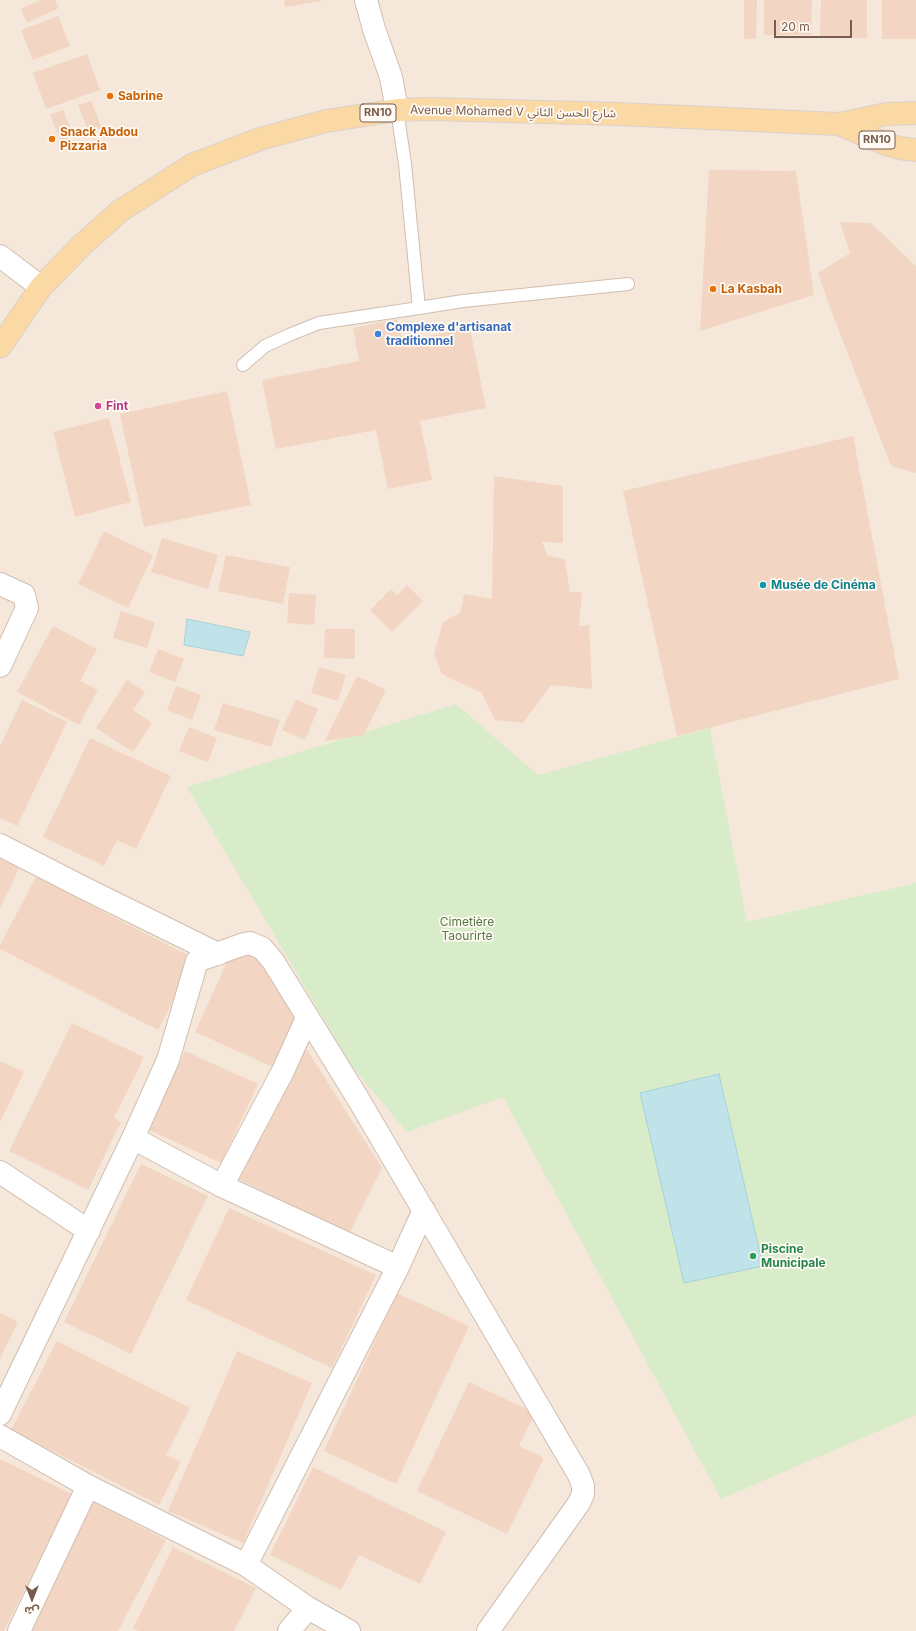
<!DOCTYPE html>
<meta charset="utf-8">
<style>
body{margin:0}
#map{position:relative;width:916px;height:1631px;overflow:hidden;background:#fdf6ec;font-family:Inter,"Noto Sans Arabic",sans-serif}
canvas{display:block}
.north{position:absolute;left:12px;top:1579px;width:40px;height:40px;-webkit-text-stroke:3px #fffaf3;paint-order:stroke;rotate:180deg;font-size:11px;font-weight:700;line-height:16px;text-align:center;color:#7a5c4d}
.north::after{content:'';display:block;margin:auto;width:14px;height:18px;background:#7a5c4d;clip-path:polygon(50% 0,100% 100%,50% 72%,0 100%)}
.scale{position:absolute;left:774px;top:20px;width:78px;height:18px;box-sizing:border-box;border:2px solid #7a5c4d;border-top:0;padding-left:5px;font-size:12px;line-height:14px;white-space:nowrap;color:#7a5c4d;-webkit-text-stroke:3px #fffaf3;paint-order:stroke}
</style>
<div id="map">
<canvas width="916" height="1631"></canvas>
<div class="north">ش</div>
<div class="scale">20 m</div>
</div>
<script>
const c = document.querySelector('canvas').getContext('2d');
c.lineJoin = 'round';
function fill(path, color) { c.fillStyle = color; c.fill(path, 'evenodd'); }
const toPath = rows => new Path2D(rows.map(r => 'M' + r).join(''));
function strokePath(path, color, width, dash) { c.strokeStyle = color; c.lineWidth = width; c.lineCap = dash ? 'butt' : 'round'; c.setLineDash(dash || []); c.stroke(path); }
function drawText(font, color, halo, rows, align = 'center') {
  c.font = font + ' Inter,"Noto Sans Arabic",sans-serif'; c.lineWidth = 3.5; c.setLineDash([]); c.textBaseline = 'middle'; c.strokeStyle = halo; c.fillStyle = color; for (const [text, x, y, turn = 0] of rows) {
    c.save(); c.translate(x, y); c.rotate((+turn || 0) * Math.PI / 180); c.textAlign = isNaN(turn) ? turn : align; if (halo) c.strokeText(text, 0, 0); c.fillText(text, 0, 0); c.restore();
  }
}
fill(toPath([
 [0,0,916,0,916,1631,0,1631]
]), '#f5e8da');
fill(toPath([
 [456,704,538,775,710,728,747,922,916,883,916,1415,721,1499,503,1097,407,1132,351,1065,187,787]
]), '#d8ecc9');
const water = toPath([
 [187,619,250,632,243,656,184,645,187,619],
 [719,1074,763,1266,684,1283,640,1093,719,1074]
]);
fill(water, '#bfe3e8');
strokePath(water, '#a5d3da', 1);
fill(toPath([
 [40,0,55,0,59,8,27,23,21,9],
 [284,0,321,0,321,1,285,7],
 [744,0,757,0,756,39,744,39],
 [764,0,812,0,811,35,764,35],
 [821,0,867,0,867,38,820,37],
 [882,0,916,0,916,39,882,39],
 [58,16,70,46,33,60,21,30],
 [87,54,100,90,46,109,33,73],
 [91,101,102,128,89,133,78,105],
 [63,110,74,137,61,142,50,115],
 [709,170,796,171,814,295,700,331],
 [840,222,871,223,916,266,916,473,891,466,828,302,818,273,850,253],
 [397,319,402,341,470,328,486,408,420,421,432,480,388,489,376,430,276,449,262,380,359,361,353,328],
 [227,391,251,505,144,527,120,414],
 [109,418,131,502,75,517,53,432],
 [853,436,899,679,677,736,623,491],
 [494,476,563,486,563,543,542,542,548,556,565,559,570,592,582,592,579,626,589,625,592,689,551,685,523,723,495,720,482,693,442,674,434,654,443,622,460,613,464,594,492,599],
 [104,531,153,555,128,608,78,584],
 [162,538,218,555,208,589,151,572],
 [226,555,290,567,283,604,218,591],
 [407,585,423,601,392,632,370,610,391,589,397,595],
 [289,593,316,595,314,625,287,623],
 [121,611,155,622,147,648,113,638],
 [53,626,97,649,80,681,98,690,79,725,17,692],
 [325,629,355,629,355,659,324,658],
 [158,649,184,659,175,682,149,672],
 [319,667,346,675,338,701,311,693],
 [357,676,386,690,364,735,325,741],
 [127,680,145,692,133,710,152,723,133,752,96,728],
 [176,686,201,695,192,720,167,710],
 [296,699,318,709,305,740,282,730],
 [22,700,67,722,17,826,0,818,0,746],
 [223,703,280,720,271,747,214,730],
 [189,727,217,738,208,762,179,751],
 [90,738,171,776,136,849,117,840,104,866,43,837],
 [0,859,19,868,0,909],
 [36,877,195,959,158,1030,0,949,0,945],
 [251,953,303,1017,279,1070,195,1032,230,955],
 [72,1023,144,1057,114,1118,121,1122,88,1190,9,1151],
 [304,1045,382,1168,349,1234,236,1178],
 [185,1051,258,1084,221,1163,149,1130],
 [0,1061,24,1072,0,1122],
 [141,1164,208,1196,131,1354,64,1322],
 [229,1208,376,1275,332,1368,186,1300],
 [397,1293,469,1326,396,1484,324,1451],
 [0,1313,18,1322,0,1359],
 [57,1341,190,1408,166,1455,181,1462,159,1505,11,1430],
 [237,1351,312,1383,243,1543,168,1511],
 [469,1382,535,1413,519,1446,544,1458,507,1534,417,1491],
 [0,1459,72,1494,4,1631,0,1631],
 [313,1467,446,1532,420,1584,359,1555,341,1590,270,1555],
 [93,1502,166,1540,118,1631,30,1631],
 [173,1547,256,1588,234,1631,138,1631,133,1628]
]), '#f3d5c3');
const lane = toPath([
 [419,308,463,301,628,284],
 [243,365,265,346,289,335,319,323,419,308,405,164,397,110]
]);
const street = toPath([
 [366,0,374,29,391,77,397,110],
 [0,256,41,287],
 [0,584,24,595,27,608,0,666],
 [0,845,84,888,218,954],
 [133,1138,222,1186,398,1267],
 [0,1172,89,1231],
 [222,1186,283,1071,307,1018],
 [0,1414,133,1138,168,1060,197,961,241,945,250,943,262,948,273,961,357,1097,579,1475,583,1486,583,1494,579,1503,488,1631],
 [0,1436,88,1486,246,1565,308,1608,349,1631],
 [246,1565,398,1267,424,1210],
 [19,1631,88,1486],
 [289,1631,308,1608]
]);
const primary = toPath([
 [839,124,886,144,900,148,916,150],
 [0,347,41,287,82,245,120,211,192,165,260,139,326,121,397,110,429,109,618,114,839,124,887,114,916,113]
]);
strokePath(lane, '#d1beb0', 14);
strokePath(street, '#d1beb0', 24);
strokePath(primary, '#dad1cd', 24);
strokePath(lane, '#fff', 12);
strokePath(street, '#fff', 22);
strokePath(primary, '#fbd9a5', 22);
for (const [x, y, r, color] of [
 [110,96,4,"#e8710a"],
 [52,139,4,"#e8710a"],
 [713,289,4,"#e8710a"],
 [378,334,4,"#3f7fe0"],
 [98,406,4,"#d1479c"],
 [763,585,4,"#0f9aa8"],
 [753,1256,4,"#2e9e5b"]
]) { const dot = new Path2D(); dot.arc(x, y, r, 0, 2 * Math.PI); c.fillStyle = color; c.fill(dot); strokePath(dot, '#fffaf3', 1.5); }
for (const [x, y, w] of [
 [378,113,36],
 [877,140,36]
]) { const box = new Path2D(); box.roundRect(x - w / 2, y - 9, w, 18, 3); c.fillStyle = '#fffaf3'; c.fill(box); strokePath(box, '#7a5c4d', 1); }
drawText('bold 11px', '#7a5c4d', null, [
 ["RN10",378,113],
 ["RN10",877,140]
]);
drawText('bold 12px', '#c56008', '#fffaf3', [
 ["Sabrine",118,96],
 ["Snack Abdou",60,132],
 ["Pizzaria",60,146],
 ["La Kasbah",721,289]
], 'left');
drawText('12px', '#7a5c4d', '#fffaf3', [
 ["Avenue Mohamed V شارع الحسن الثاني",513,112,1]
]);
drawText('bold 12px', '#366cbe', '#fffaf3', [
 ["Complexe d'artisanat",386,327],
 ["traditionnel",386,341]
], 'left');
drawText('bold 12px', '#b23c85', '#fffaf3', [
 ["Fint",106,406]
], 'left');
drawText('bold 12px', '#0d838f', '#fffaf3', [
 ["Musée de Cinéma",771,585]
], 'left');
drawText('12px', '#537a41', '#fffaf3', [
 ["Cimetière",467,922],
 ["Taourirte",467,936]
]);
drawText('bold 12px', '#27864d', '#fffaf3', [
 ["Piscine",761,1249],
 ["Municipale",761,1263]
], 'left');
</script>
